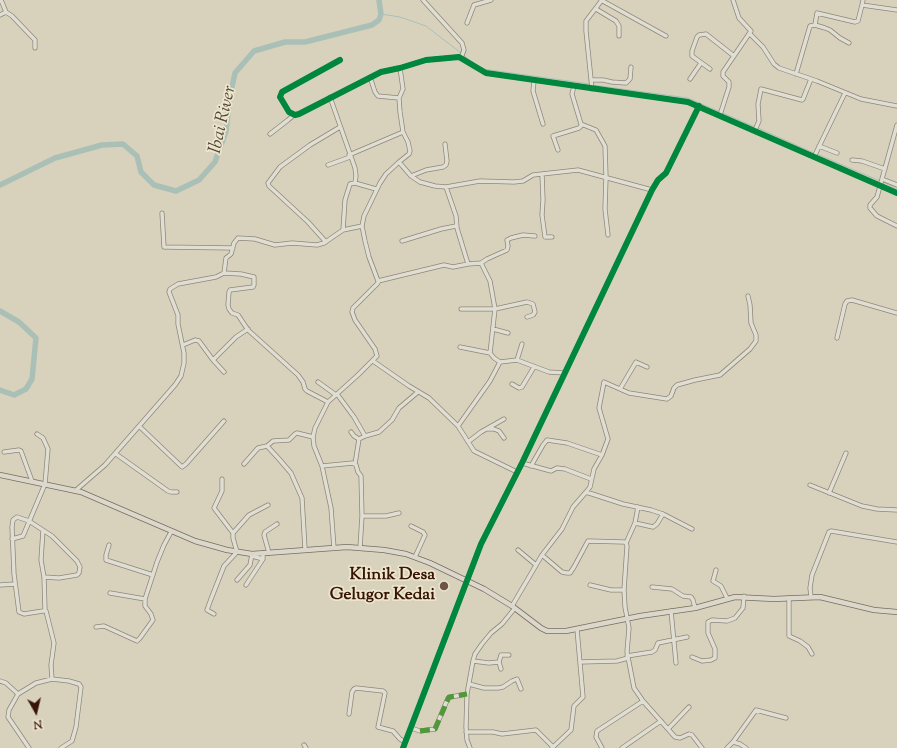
<!DOCTYPE html>
<style>
body{margin:0}
#map{position:relative;width:897px;height:748px;overflow:hidden;background:#d8d2bd;font-family:"Sorts Mill Goudy",serif}
canvas{display:block}
.north{position:absolute;left:16px;top:692px;width:40px;height:40px;-webkit-text-stroke:3px #ede6cc;paint-order:stroke;rotate:172deg;font-size:11px;font-weight:700;line-height:16px;text-align:center;color:#361507}
.north::after{content:'';display:block;margin:auto;width:14px;height:18px;background:#361507;clip-path:polygon(50% 0,100% 100%,50% 72%,0 100%)}
</style>
<div id="map">
<canvas width="897" height="748"></canvas>
<div class="north">N</div>
</div>
<script>
const c = document.querySelector('canvas').getContext('2d');
c.lineJoin = 'round';
const toPath = rows => new Path2D(rows.map(r => 'M' + r).join(''));
function strokePath(path, color, width, dash) { c.strokeStyle = color; c.lineWidth = width; c.lineCap = dash ? 'butt' : 'round'; c.setLineDash(dash || []); c.stroke(path); }
function drawText(font, color, halo, rows, align = 'center') {
  c.font = font + ' "Sorts Mill Goudy",serif'; c.lineWidth = 3.5; c.setLineDash([]); c.textBaseline = 'middle'; c.strokeStyle = halo; c.fillStyle = color; for (const [text, x, y, turn = 0] of rows) {
    c.save(); c.translate(x, y); c.rotate((+turn || 0) * Math.PI / 180); c.textAlign = isNaN(turn) ? turn : align; if (halo) c.strokeText(text, 0, 0); c.fillText(text, 0, 0); c.restore();
  }
}
strokePath(toPath([
 [381,14,400,17,426,26,461,53],
 [463,55,478,66],
 [483,69,590,84],
 [593,85,688,98,755,127],
 [758,128,814,153],
 [817,154,880,181],
 [883,182,897,189]
]), '#aac0b6', 1);
strokePath(toPath([
 [0,185,55,158,102,145,123,144,137,156,141,172,154,185,176,191,199,180,215,162,226,131,230,96,235,73,254,51,285,42,305,42,372,25,379,20,381,14,379,0],
 [0,311,19,322,36,338,32,379,26,389,14,395,0,390]
]), '#aac0b6', 5.5);
const minor = toPath([
 [1,0,6,12,12,16,35,40,35,48],
 [423,0,462,43,464,50,461,58],
 [601,0,666,36],
 [863,0,862,5,897,10],
 [596,9,616,21,619,26,619,36],
 [0,15,6,12],
 [467,23,474,5,491,0],
 [815,25,817,13,855,22,858,21,862,5],
 [750,34,763,47,774,64,779,68,817,81,861,99,897,106],
 [340,60,282,92,280,97,289,112,295,115,299,114,381,72,400,68,426,60,459,57,486,73,688,102,897,193],
 [400,68,403,89,399,98,400,112,403,132,408,142,410,151,409,154,399,162,411,176,420,182,435,186,446,187,480,181,514,182,523,181,533,175,578,170,652,190],
 [710,69,692,56,692,51,697,37,699,35,706,34,734,56],
 [796,74,810,26,815,25,825,28,830,30,840,38,849,43],
 [370,77,375,92,378,96,399,98],
 [690,79,701,63],
 [591,80,603,80,612,82,626,83,630,79,631,67],
 [534,81,533,91,543,124],
 [574,86,572,94,581,124,596,130,605,146,606,177,605,209,608,235],
 [592,89,586,31,586,21,602,0],
 [330,97,355,168,356,176,355,183],
 [720,115,729,87,729,82,723,76,723,72,751,31,739,18,733,0],
 [897,125,877,197,870,205,870,208,877,216,897,226],
 [755,130,759,121,758,104,761,89,802,100,803,99,811,79],
 [270,134,288,120,294,115],
 [819,146,837,153],
 [558,150,553,136,579,128,582,125],
 [349,155,403,132],
 [814,157,845,93],
 [852,160,862,161,885,169],
 [328,165,350,157],
 [542,174,543,200,542,215,545,237,552,237],
 [411,176,426,170,443,167,446,165,447,161,445,144],
 [882,179,897,185],
 [446,187,456,216,457,228,468,264,481,263,490,281,495,309,490,353,494,358,500,362],
 [162,213,164,247,233,248],
 [343,230,345,200,350,184,355,183,376,189],
 [402,241,441,229,456,226],
 [326,242,308,222,269,186,268,183,280,167,310,145,340,127],
 [481,263,487,259,507,250,508,246,507,240,511,238,523,235,535,236],
 [224,273,241,274,254,277,254,285,253,287,230,290,229,292,228,305,229,309,232,313,238,315,248,330,298,375,303,382,305,389,307,391,328,402],
 [378,281,444,265,453,267,468,264],
 [461,309,495,309,527,302,533,304,535,312,533,315,527,317],
 [493,329,508,333],
 [837,338,845,304,847,301,852,300,897,313],
 [183,345,195,340,199,341,213,360,224,372],
 [460,347,490,353],
 [213,360,236,337,248,329],
 [517,360,522,344],
 [373,361,409,386,429,398,458,426,474,451,517,472],
 [318,382,336,395],
 [512,384,519,388,522,387,534,367],
 [620,389,636,362,647,367],
 [337,394,354,417,365,436,359,439,354,436,351,432],
 [139,426,182,467,186,464,224,421],
 [458,426,490,381,500,362,517,360,549,372,565,373],
 [487,429,494,429,499,431,504,438],
 [365,436,379,432,392,420,399,408,418,392],
 [468,442,481,432,504,419],
 [267,446,273,441,289,440,295,434,297,433,313,437],
 [4,452,19,450,21,451,32,481],
 [116,454,168,491,171,492,177,492],
 [602,455,608,439,599,408,604,382,629,393,667,399,671,396,674,388,677,385,695,380,720,375,750,349,756,341,756,335,751,323,750,305,748,296],
 [522,463,551,471,557,468,565,469,591,479],
 [244,464,258,448,267,446,279,459,291,473,302,498,305,549],
 [355,464,359,439],
 [322,466,353,463,356,465,358,472,361,476,362,516,360,548],
 [531,466,543,445,547,440,567,443,602,455,594,469,590,487,586,492],
 [222,479,222,491,214,508,233,533],
 [810,485,862,506,877,509,897,510],
 [75,491,105,465,175,385,181,376,184,363,184,353,178,324,178,315,169,292,170,289,178,284,216,277,224,273,226,258,231,254,234,243,238,238,255,239,275,245,292,243,317,245,324,243,343,230,362,226],
 [829,493,846,453],
 [362,516,386,516,399,513],
 [635,523,653,527,657,524,663,514],
 [411,526,423,532,425,535,415,557],
 [12,539,23,536,45,484,48,449,43,438,37,434],
 [626,543,635,523,638,507],
 [109,545,106,555,106,560,153,575],
 [334,548,331,508,322,466,314,446,313,437,315,428,328,402,358,375,377,356,375,349,355,320,352,312,353,308,378,283,378,281,369,257,365,241,362,226,364,216,380,183,386,174,399,162],
 [518,550,536,565],
 [269,553,264,535,265,532,277,524],
 [542,555,562,529,573,507,586,492,623,504,651,510,663,514,692,529],
 [252,556,263,559],
 [716,570,713,581,721,586,727,598],
 [44,577,45,610],
 [237,580,250,565,252,554],
 [0,585,15,584],
 [246,585,263,559,263,553],
 [590,585,611,590,624,590],
 [652,587,672,589,683,596,691,597,693,600,695,608],
 [110,593,145,599],
 [811,597,810,588,812,575,829,532,831,531,897,542],
 [789,598,789,636,800,641,808,647,812,654],
 [512,606,542,555,562,572,567,573,570,573,574,567,588,541,624,542,626,543,627,546,624,590,625,607,629,628,627,652,634,688,643,701,675,737,680,738,689,734,692,735,702,748],
 [671,611,676,663],
 [214,614,207,610,211,599,224,566,237,552,233,538,233,533,249,515,268,505],
 [96,627,104,626,137,641,140,638,153,620,151,614,145,606,145,599,157,562,164,545,171,532],
 [627,656,652,652,655,650,658,643,687,637],
 [692,657,702,661,711,660,715,658,715,649,708,633,708,622,712,620,727,621,735,618,743,608,744,596],
 [473,661,489,663,499,662],
 [580,662,617,661,628,658],
 [501,669,499,662,501,655,509,655],
 [52,679,69,681,79,684,81,687,76,727,72,741,61,748],
 [0,681,6,683,18,694,36,683,52,679,51,665,54,643,46,611,43,611,24,614,19,612,14,574,12,527,13,520,17,517,29,521,52,536,77,561,80,567,79,573,77,575,59,578,44,577,41,560,43,530],
 [469,684,484,688,498,688,503,687,512,681,517,679,521,689],
 [18,694,9,710,8,717,29,748],
 [349,714,352,692,354,689,356,688,383,691,385,693,378,727,393,731,400,739,405,742],
 [411,728,420,731,435,729,448,698,451,697,467,694],
 [668,729,689,707],
 [466,732,493,732,502,734,536,730,553,747],
 [733,742,756,710,786,718],
 [304,745,306,748],
 [403,748,481,544,522,463,652,190,658,180,666,173,699,106],
 [470,748,467,740,466,727,467,694,473,661,475,654,482,644,491,633,502,624,515,608],
 [552,748,571,730,574,706,583,697,577,629],
 [602,748,596,737,597,731,643,701],
 [622,748,661,721],
 [727,748,733,742,740,744,746,748]
]);
const major = toPath([
 [0,475,81,492,195,541,227,550,252,554,347,547,384,550,406,554,430,563,484,589,512,606,541,628,547,631,566,631,640,616,695,608,735,597,774,599,820,597,874,610,897,612]
]);
strokePath(minor, '#8e8779', 5);
strokePath(major, '#776d61', 6);
strokePath(minor, '#e0ded3', 3.5);
strokePath(major, '#dbd8cb', 4.5);
strokePath(toPath([
 [420,731,435,729,449,697,467,694]
]), '#51983a', 5, [10, 5]);
strokePath(toPath([
 [340,60,282,92,280,97,289,112,295,115,299,114,381,72,400,68,426,60,459,57,486,73,688,102,897,193],
 [403,748,481,544,522,463,652,190,658,180,666,173,699,106]
]), '#00873e', 6);
for (const [x, y, r, color] of [
 [444,586,5,"#6f5747"]
]) { const dot = new Path2D(); dot.arc(x, y, r, 0, 2 * Math.PI); c.fillStyle = color; c.fill(dot); strokePath(dot, '#ede6cc', 1.5); }
drawText('bold 17px', '#361507', '#ede6cc', [
 ["Klinik Desa",435,576],
 ["Gelugor Kedai",435,596]
], 'right');
drawText('italic 18px', '#53463b', '#ede6cc', [
 ["Ibai River",224,120,-77]
]);
</script>
